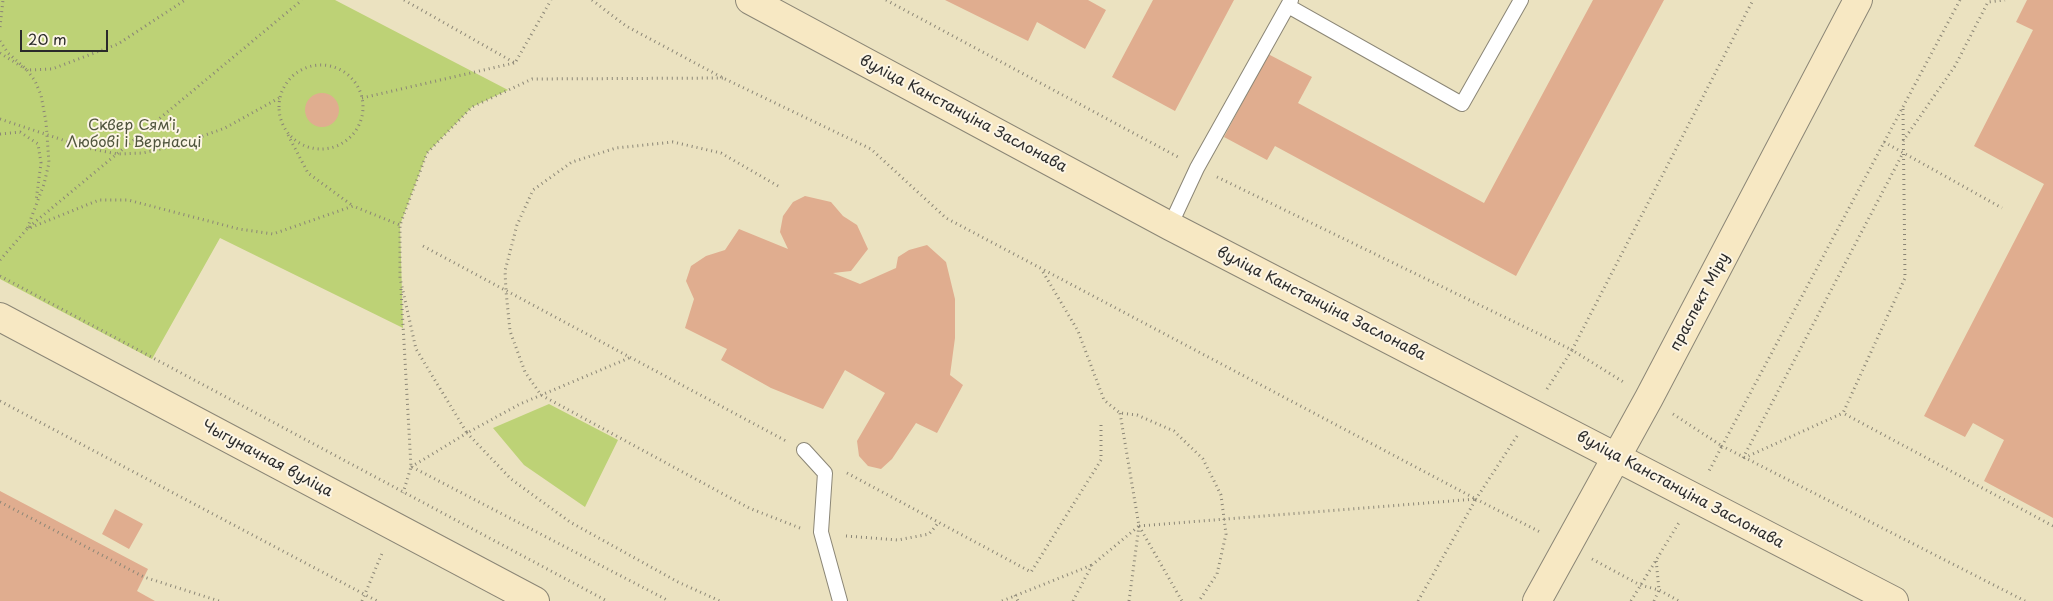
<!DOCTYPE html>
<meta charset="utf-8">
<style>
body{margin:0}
#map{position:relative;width:2053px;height:601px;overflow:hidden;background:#ebe2c0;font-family:"Playpen Sans",sans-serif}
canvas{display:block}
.scale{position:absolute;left:20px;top:30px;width:88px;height:22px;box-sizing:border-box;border:2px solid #2b2b2b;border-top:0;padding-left:6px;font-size:15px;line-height:18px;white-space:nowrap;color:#2b2b2b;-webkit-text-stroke:4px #fcf5e5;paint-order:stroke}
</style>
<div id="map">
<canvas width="2053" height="601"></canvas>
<div class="scale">20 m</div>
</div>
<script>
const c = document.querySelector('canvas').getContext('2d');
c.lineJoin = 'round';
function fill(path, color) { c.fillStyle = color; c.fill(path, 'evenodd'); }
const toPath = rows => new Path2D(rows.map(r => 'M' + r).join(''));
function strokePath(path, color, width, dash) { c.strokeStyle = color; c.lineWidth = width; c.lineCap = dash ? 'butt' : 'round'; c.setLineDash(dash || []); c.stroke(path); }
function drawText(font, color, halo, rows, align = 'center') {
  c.font = font + ' "Playpen Sans",sans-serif'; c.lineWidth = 4; c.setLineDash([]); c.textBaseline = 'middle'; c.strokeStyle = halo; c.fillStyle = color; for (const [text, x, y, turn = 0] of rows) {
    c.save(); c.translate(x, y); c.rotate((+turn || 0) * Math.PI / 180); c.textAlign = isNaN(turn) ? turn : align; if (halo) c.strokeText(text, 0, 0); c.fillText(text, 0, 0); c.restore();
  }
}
fill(toPath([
 [0,0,335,0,508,90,472,107,427,153,400,225,403,328,220,238,152,359,0,279],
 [549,404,618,440,585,507,524,465,493,428]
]), '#bdd276');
fill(toPath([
 [945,0,1088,0,1106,10,1085,49,1037,22,1028,41],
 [1153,0,1234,0,1175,111,1112,77],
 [1593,0,1664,0,1516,276,1275,146,1267,160,1224,137,1268,54,1312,77,1298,103,1484,203],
 [2027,0,2053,0,2053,518,1984,481,2004,440,1973,423,1965,437,1924,416,2044,184,1974,146,2033,30,2016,22],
 '305 110a17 17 0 1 1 34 0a17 17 0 1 1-34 0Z',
 [805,196,831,202,843,216,857,225,868,249,851,271,833,273,860,284,896,268,898,257,909,250,927,245,946,262,955,299,955,338,950,375,963,385,937,433,916,423,892,459,881,469,868,466,859,456,857,441,885,393,845,370,823,409,771,388,721,360,727,349,685,328,694,299,686,281,691,266,706,256,725,250,739,229,788,249,780,232,783,216,793,202],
 [0,491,148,569,137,591,155,601,0,601],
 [115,509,143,524,129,549,102,534]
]), '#e0ad8f');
const lane = toPath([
 [1288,6,1462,104,1521,0],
 [1170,226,1197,168,1291,0],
 [804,450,825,473,821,532,840,601]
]);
const secondary = toPath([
 [750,0,1170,226,1894,601],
 [0,317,535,601],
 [1537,601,1649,398,1858,0]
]);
strokePath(lane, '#8b8676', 16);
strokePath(secondary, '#8b8676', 30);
strokePath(toPath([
 [404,0,515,63,551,0],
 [592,0,626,26,723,78,871,149,946,218,1476,499],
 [886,0,1178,157],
 [1960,0,1722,446,2025,601],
 [0,27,3,0],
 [0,41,8,53,27,70,35,81,41,95,46,122,49,163,44,184,27,229],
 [0,53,27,70,52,69,118,44,185,0],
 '279 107a42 42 0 1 1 84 0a42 42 0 1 1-84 0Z',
 [362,98,514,63],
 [1903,109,1905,278,1843,413,2053,526],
 [0,119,87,148,117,154,143,153,178,145,225,128,279,98],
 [0,134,20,132,38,144,41,163,36,201],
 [288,135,308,173,353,206],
 [1903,141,1955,66,1988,2,2005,0],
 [1884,142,2002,208],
 [1217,177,1572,350,1753,0],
 [778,186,721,153,673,142,616,148,572,162,533,190,517,225,505,271,506,291,510,331,525,372,541,395,749,508,800,528],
 [29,227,302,0],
 [423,246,786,441],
 [0,260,27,229,99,200,128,200,239,229,273,234,353,206,400,225],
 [1043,272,1078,331,1104,400,1120,413,1137,415,1174,431,1203,459,1221,495,1226,534,1217,574,1199,601],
 [0,276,607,601],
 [401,289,411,467,403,493],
 [629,358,520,404,467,433,416,349,400,278,400,225,427,153,472,107,532,79,723,78],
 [1547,389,1572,350,1625,383],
 [0,401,377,601],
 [1673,414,1722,446,1708,473],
 [1517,436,1476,499,1542,533],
 [1743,458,1903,153],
 [1744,458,1843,413],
 [411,467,467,433,511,479,570,522,678,582,720,601],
 [412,467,669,601],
 [847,473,1031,572,1101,460,1101,423],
 [0,502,144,577,219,601],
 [1139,526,1476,499],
 [1139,526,1182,601],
 [846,536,898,540,929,534,939,522],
 [1592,559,1640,585,1659,590,1679,601],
 [1015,595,1018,601],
 [362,601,383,551],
 [1002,601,1092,565],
 [1073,601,1092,565,1139,526,1120,413],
 [1129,601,1139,526],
 [1418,601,1476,499],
 [1631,601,1680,521],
 [1654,601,1659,590,1656,559]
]), '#8b8676', 3, [1, 4]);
strokePath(lane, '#fff', 14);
strokePath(secondary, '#f7e8c3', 28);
drawText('15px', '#2b2b2b', '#fcf5e5', [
 ["вуліца Канстанціна Заслонава",963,114,28],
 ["праспект Міру",1700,302,-62],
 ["вуліца Канстанціна Заслонава",1321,304,27],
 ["Чыгуначная вуліца",267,459,28],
 ["вуліца Канстанціна Заслонава",1680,490,28]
]);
drawText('15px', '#50553e', '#fcf5e5', [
 ["Сквер Сямʼі,",134,126],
 ["Любові і Вернасці",134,143]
]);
</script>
